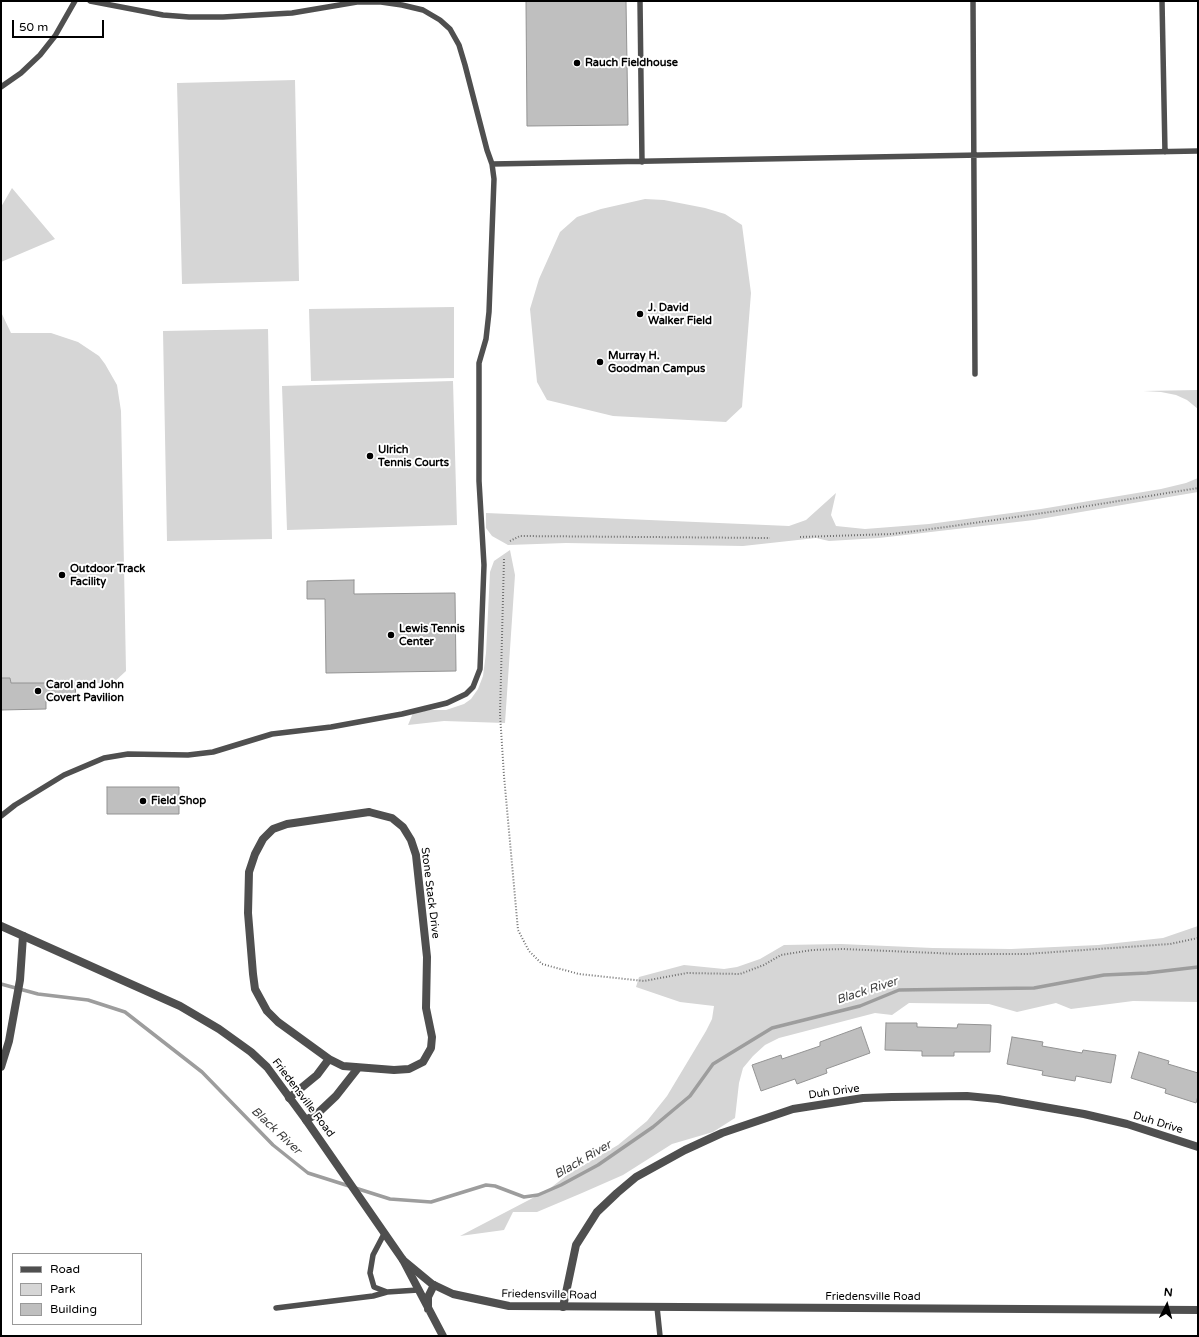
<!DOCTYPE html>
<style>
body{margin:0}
#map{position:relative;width:1199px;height:1337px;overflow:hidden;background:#fff;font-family:"Varela Round",sans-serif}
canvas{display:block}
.frame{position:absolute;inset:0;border:2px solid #000;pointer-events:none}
.legend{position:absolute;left:12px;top:1253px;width:130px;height:72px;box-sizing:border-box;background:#fff;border:1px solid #999;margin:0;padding:5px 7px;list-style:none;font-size:12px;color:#000}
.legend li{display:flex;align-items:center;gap:8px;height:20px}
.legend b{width:20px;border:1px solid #999}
.north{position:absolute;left:1147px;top:1285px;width:40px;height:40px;-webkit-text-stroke:3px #fff;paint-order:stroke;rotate:6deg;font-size:11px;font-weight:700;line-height:16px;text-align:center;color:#000}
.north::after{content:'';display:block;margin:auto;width:14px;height:18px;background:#000;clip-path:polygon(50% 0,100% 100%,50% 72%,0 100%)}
.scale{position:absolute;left:12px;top:20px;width:92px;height:18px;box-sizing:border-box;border:2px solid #000;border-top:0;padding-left:5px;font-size:12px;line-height:14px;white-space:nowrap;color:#000;-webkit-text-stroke:3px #fff;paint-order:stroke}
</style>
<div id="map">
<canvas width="1199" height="1337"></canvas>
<div class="frame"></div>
<ul class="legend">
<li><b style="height:5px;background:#4f4f4f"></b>Road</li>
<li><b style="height:11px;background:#d6d6d6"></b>Park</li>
<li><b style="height:11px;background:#bfbfbf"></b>Building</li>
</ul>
<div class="north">N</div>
<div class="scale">50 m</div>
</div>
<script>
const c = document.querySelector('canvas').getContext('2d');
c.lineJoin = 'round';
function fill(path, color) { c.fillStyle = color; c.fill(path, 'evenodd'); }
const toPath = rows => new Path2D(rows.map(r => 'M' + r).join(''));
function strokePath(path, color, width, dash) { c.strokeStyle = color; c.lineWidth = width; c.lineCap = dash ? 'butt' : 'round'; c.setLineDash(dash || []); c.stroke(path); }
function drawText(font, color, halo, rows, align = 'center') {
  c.font = font + ' "Varela Round",sans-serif'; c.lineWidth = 4; c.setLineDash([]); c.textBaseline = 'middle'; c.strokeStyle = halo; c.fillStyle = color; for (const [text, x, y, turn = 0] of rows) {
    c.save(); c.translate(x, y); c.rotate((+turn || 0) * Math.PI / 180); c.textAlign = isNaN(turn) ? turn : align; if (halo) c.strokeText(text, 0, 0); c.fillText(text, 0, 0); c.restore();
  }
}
fill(toPath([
 [295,80,299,281,182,284,177,83],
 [12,188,55,239,1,262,1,207],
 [645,199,664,200,705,208,725,214,742,225,751,293,742,407,726,422,613,416,547,400,537,382,530,309,539,279,560,232,577,217,601,209],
 [454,307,454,378,311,381,309,309],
 [1,312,11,333,51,333,78,342,99,356,105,364,117,385,121,411,126,671,113,683,11,683,10,678,1,678],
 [268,329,272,539,167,541,163,331],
 [453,381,457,525,287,530,282,386],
 [1198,390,1198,409,1187,400,1176,395,1161,392,1143,391],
 [1198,478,1198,492,1034,520,879,538,829,541,816,538,743,546,566,543,508,545,492,536,486,528,486,513,789,526,806,520,836,493,831,515,836,526,865,529,929,524,1041,509,1161,489,1186,483],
 [510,550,515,575,505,723,444,721,408,725,413,713,430,710,446,710,464,704,471,699,478,689,483,676,486,653,490,572,494,561],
 [1198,926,1198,1002,1133,1001,1071,1009,1056,1003,1017,1012,989,1004,909,1003,892,1015,875,1013,779,1038,765,1045,753,1056,743,1068,739,1083,735,1118,713,1132,672,1144,623,1175,582,1193,537,1212,513,1212,504,1230,460,1236,548,1190,567,1175,618,1145,647,1121,667,1096,706,1031,712,1019,714,1006,680,1002,636,987,639,977,684,965,724,969,737,967,760,959,784,945,841,944,933,948,1011,949,1098,945,1163,938]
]), '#d6d6d6');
strokePath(toPath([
 [1,984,38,994,88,1000,125,1012,202,1072,273,1145,308,1173,390,1199,431,1202,486,1185,495,1186,524,1197,538,1195,561,1185,598,1165,653,1127,690,1096,713,1064,772,1028,860,1006,899,990,1034,988,1104,975,1147,973,1198,967]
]), '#9d9d9d', 3.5);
const building = toPath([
 [526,1,626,1,628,125,527,126,526,1],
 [354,580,354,594,455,593,456,671,326,673,325,599,307,599,307,581,354,580],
 [1,678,10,678,11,683,75,683,76,698,46,699,46,709,1,710,1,678],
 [107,787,179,787,179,814,107,814,107,787],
 [886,1023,917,1023,917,1027,957,1028,958,1024,991,1025,990,1052,954,1052,954,1056,922,1056,922,1051,885,1050,886,1023],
 [861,1027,870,1053,826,1069,827,1073,797,1084,795,1079,761,1091,752,1065,781,1055,782,1059,820,1046,820,1042,861,1027],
 [1012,1037,1043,1042,1042,1046,1082,1053,1083,1050,1116,1055,1111,1083,1076,1076,1075,1081,1042,1075,1043,1071,1007,1064,1012,1037],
 [1139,1052,1169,1061,1168,1064,1198,1073,1198,1096,1196,1103,1165,1093,1166,1089,1131,1078,1139,1052]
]);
fill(building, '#bfbfbf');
strokePath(building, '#939393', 1);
strokePath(toPath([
 [800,537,892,534,946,527,1057,511,1198,488],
 [510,541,520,536,770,538],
 [504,559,500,714,504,776,518,930,529,951,542,964,579,974,644,981,687,973,740,974,764,965,781,955,812,950,843,949,958,954,1026,954,1170,944,1198,938]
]), '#717171', 2, [1, 2]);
strokePath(toPath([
 [640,1,642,162],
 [973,1,975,374],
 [1162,1,1165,152],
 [1,87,21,73,40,55,55,36,75,1],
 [492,164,1198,151],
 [1,816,15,805,64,775,104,758,128,754,188,755,213,752,272,734,331,727,402,714,447,703,466,694,473,687,480,669,484,565,479,481,479,363,486,339,489,312,494,179,492,164,487,150,465,65,459,45,450,29,440,20,423,10,402,5,381,2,357,2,292,13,223,17,189,17,163,15,90,1],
 [384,1234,373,1255,370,1273,374,1287,387,1292,418,1290],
 [657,1307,660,1336],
 [276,1308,373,1296,387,1292]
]), '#4f4f4f', 5.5);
strokePath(toPath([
 [369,812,392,818,403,827,411,840,416,855,427,957,426,1008,432,1037,431,1048,423,1062,409,1069,394,1070,343,1066,329,1059,278,1022,267,1011,255,989,253,974,248,913,249,872,255,854,263,839,273,829,287,824,369,812],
 [1,1067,9,1041,20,980,23,936],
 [289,1098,317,1075,329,1059],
 [306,1120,318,1113,336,1096,358,1068],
 [403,1260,443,1336],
 [563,1307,576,1245,597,1212,617,1193,636,1177,685,1150,722,1133,793,1109,863,1098,892,1097,967,1096,998,1099,1084,1114,1127,1124,1198,1147],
 [428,1309,428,1297,434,1285]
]), '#4f4f4f', 8);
strokePath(toPath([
 [1,926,180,1006,219,1029,251,1052,267,1067,306,1120,403,1260,432,1284,453,1294,509,1306,1198,1310]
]), '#4f4f4f', 8);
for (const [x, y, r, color] of [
 [577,63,4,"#000"],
 [640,314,4,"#000"],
 [600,362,4,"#000"],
 [370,456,4,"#000"],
 [62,575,4,"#000"],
 [391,635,4,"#000"],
 [38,691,4,"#000"],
 [143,801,4,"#000"]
]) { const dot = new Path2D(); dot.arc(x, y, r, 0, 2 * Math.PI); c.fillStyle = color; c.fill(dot); strokePath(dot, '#fff', 1.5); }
drawText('bold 11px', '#000', '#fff', [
 ["Rauch Fieldhouse",585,63],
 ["J. David",648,308],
 ["Walker Field",648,321],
 ["Murray H.",608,356],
 ["Goodman Campus",608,369],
 ["Ulrich",378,450],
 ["Tennis Courts",378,463],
 ["Outdoor Track",70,569],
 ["Facility",70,582],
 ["Lewis Tennis",399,629],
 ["Center",399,642],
 ["Carol and John",46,685],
 ["Covert Pavilion",46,698],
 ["Field Shop",151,801]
], 'left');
drawText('11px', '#000', '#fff', [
 ["Stone Stack Drive",430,893,83],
 ["Duh Drive",834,1092,-8],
 ["Friedensville Road",303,1098,53],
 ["Duh Drive",1158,1123,17],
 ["Friedensville Road",549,1295,1],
 ["Friedensville Road",873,1297]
]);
drawText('italic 12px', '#3e3e3e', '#fff', [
 ["Black River",867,991,-18],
 ["Black River",276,1131,43],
 ["Black River",583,1160,-30]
]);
</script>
